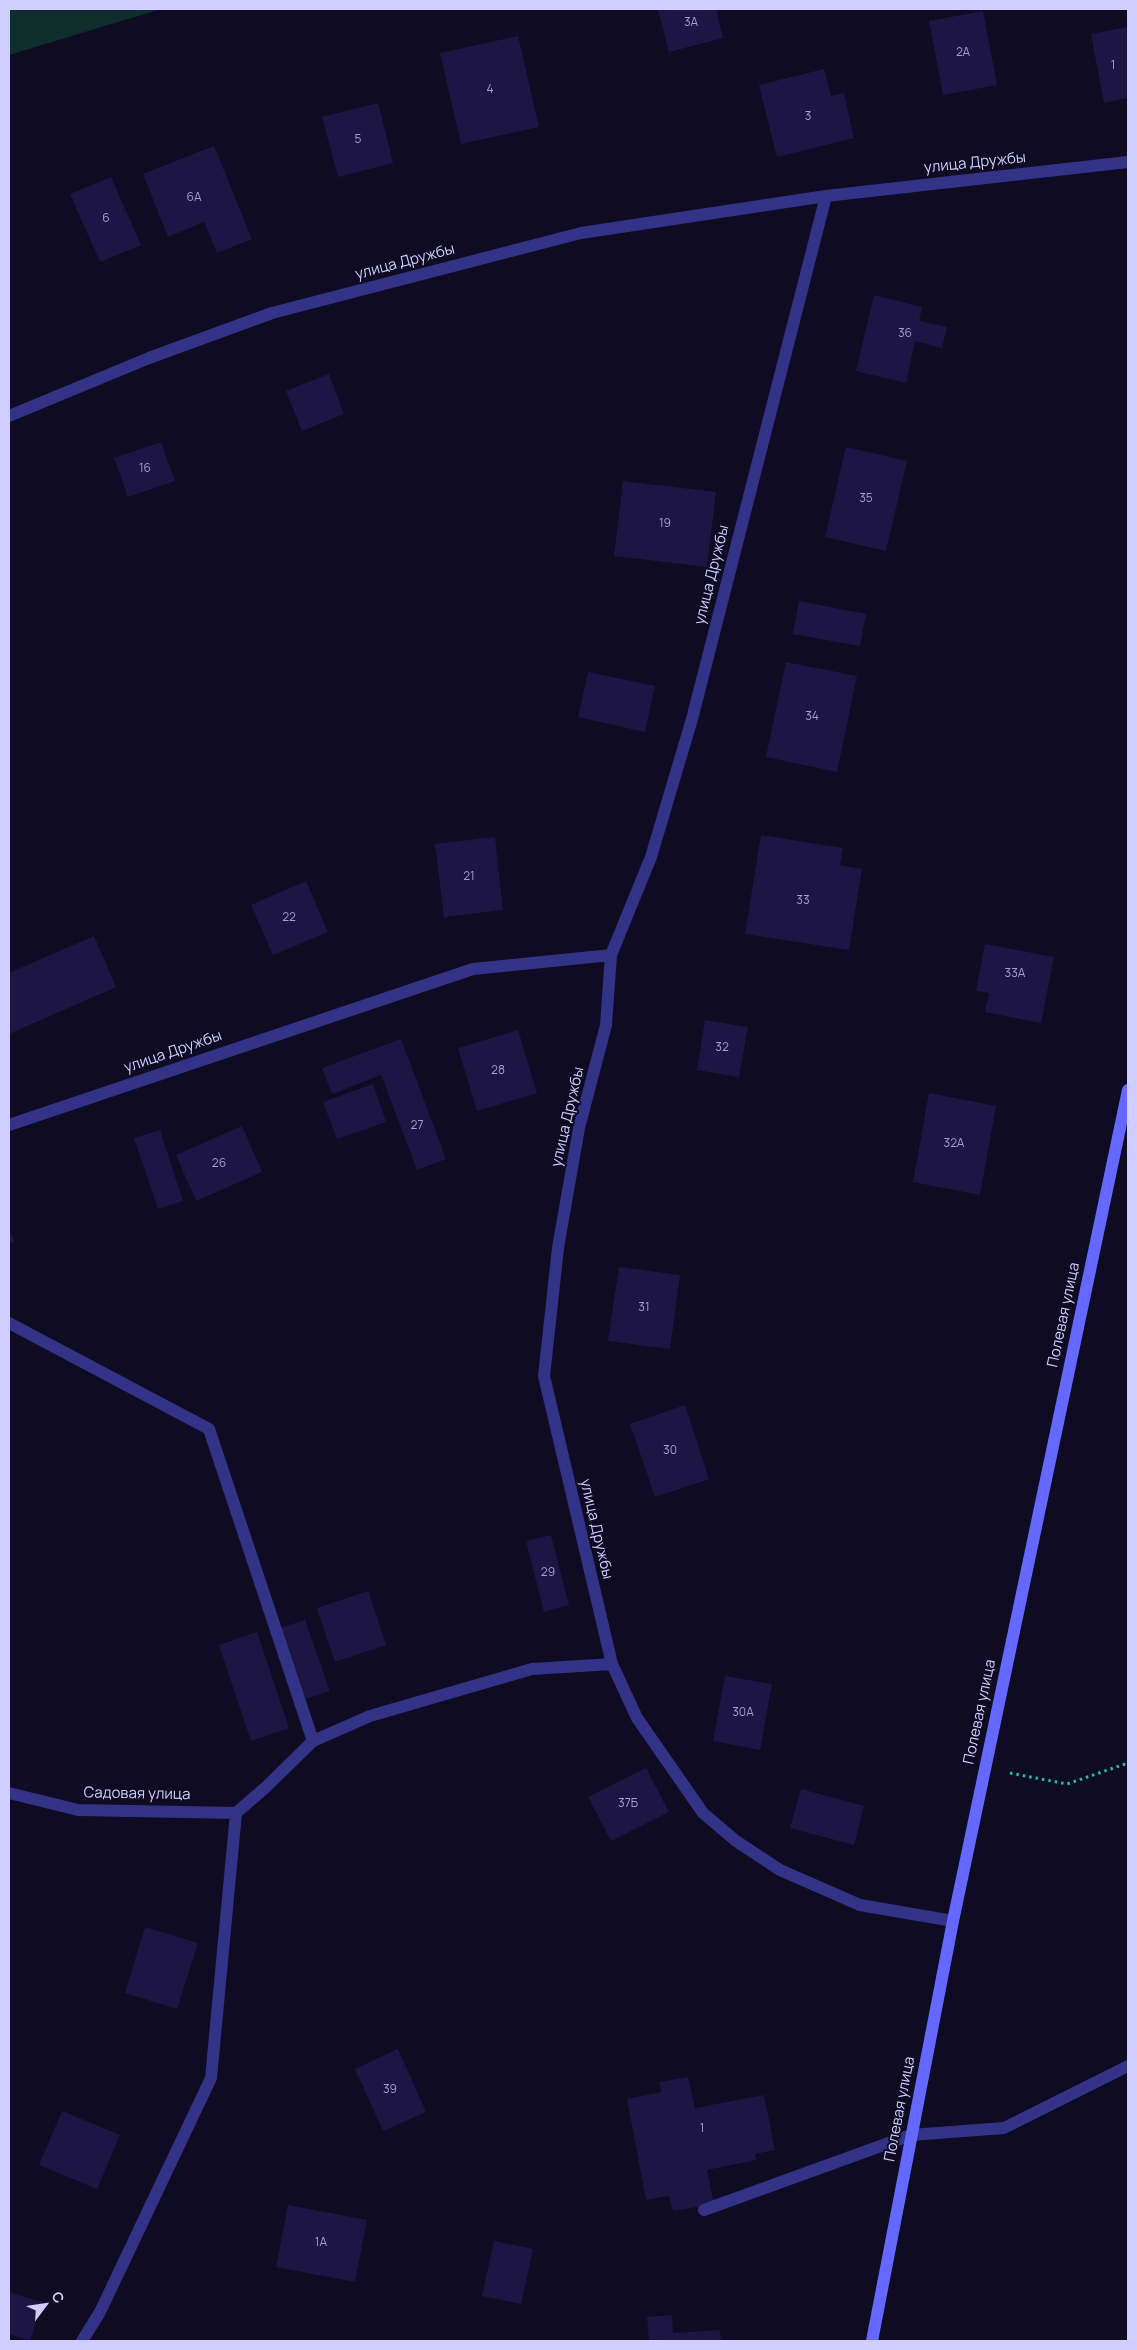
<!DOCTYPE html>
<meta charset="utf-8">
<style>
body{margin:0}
#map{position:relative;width:1137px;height:2350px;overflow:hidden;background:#0e0b23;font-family:Manrope,sans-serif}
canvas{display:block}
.frame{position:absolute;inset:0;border:10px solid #d0cdff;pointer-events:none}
.north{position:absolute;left:20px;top:2280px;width:50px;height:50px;-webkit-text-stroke:4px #0e0b23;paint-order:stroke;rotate:59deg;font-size:14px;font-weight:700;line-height:20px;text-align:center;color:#d0cdff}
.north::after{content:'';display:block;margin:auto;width:18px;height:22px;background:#d0cdff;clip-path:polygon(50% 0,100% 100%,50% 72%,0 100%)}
</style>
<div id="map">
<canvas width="1137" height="2350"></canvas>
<div class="frame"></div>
<div class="north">С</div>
</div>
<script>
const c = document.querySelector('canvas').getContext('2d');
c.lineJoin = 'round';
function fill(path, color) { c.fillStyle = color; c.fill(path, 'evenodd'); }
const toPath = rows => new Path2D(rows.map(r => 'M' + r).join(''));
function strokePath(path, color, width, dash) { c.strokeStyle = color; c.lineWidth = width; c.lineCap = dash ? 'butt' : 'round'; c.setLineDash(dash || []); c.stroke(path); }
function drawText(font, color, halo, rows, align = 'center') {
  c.font = font + ' Manrope,sans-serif'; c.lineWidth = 4; c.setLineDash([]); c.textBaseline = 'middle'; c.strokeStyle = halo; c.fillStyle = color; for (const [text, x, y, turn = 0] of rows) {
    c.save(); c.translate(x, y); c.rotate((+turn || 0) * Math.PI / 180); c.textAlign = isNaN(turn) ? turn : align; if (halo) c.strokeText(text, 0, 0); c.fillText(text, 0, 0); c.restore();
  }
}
fill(toPath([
 [9,9,161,9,9,55]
]), '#0e2d2b');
fill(toPath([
 [658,9,716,9,723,38,669,52],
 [983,11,997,85,943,95,929,21],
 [1128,27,1128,98,1104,103,1091,34],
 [518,36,539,127,461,144,440,53],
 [824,69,831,96,844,93,854,138,777,157,759,85],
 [378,103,393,163,338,177,322,117],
 [214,146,252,239,217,253,204,222,168,237,143,174],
 [111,177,141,245,100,262,70,194],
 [874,295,922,307,919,321,947,327,942,348,915,341,906,383,856,371],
 [329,374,344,414,302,431,286,391],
 [161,442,175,481,128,497,114,458],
 [846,447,907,461,886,551,825,537],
 [623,481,716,492,707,567,614,556],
 [799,601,866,614,860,646,793,634],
 [786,662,857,676,837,772,766,757],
 [588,672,655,686,645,732,578,717],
 [761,835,843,848,840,865,862,869,849,950,745,934],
 [495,837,503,910,444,917,435,844],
 [306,881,328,932,273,955,251,905],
 [94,936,116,987,9,1034,9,973],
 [985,944,1054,957,1041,1023,985,1012,989,993,976,991],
 [705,1020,748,1027,739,1077,697,1070],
 [518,1030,537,1093,477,1111,458,1048],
 [401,1039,446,1159,417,1170,381,1075,332,1094,322,1068],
 [373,1084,386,1122,337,1139,323,1102],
 [929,1093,996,1106,980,1195,913,1182],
 [242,1126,262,1172,196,1201,176,1155],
 [160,1130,183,1201,158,1209,134,1138],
 [9,1228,15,1242,9,1244],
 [619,1267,680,1275,670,1349,608,1341],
 [685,1405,709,1479,655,1497,630,1424],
 [551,1535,569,1605,544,1612,526,1541],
 [368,1591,386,1645,335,1662,317,1608],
 [305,1620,330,1691,305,1699,280,1628],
 [257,1632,289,1728,251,1741,219,1645],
 [725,1676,772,1684,760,1750,713,1741],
 [646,1768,669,1812,611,1841,588,1797],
 [801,1789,864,1806,854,1845,790,1828],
 [145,1927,198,1943,177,2009,125,1993],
 [398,2049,426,2112,383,2131,355,2069],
 [688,2077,695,2108,764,2095,775,2150,755,2154,756,2160,707,2170,714,2204,673,2211,669,2196,646,2200,627,2099,661,2092,659,2082],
 [62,2111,120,2135,97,2189,39,2165],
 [288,2205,367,2220,355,2282,276,2267],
 [494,2241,533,2249,521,2304,482,2296],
 [9,2292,42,2302,30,2341,9,2334],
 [672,2315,673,2333,720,2330,721,2341,649,2341,647,2317]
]), '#1d1645');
strokePath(toPath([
 [1010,1773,1067,1784,1128,1763]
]), '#23bead', 3, [2.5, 4]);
strokePath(toPath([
 [9,1323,209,1429,313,1741],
 [704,2210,911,2135,1004,2128,1128,2066]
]), '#323386', 12);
strokePath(toPath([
 [9,416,149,358,272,313,581,233,826,196],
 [9,1125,473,969,611,955],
 [9,1793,78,1810,236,1813],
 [953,1921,860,1905,780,1870,736,1841,703,1813,637,1718,612,1664,544,1376,558,1248,579,1128,606,1025,611,955,651,857,692,719,826,196,1128,162],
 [82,2341,100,2312,211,2078,236,1813,266,1787,313,1741,370,1716,532,1669,612,1664]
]), '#323386', 12);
strokePath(toPath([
 [872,2341,953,1921,1128,1090]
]), '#6468ff', 12);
drawText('12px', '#a39fd0', null, [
 ["3А",691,23],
 ["2А",963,53],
 ["1",1113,66],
 ["4",490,90],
 ["3",808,117],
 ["5",358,140],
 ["6А",194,198],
 ["6",106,219],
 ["36",905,334],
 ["16",145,469],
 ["35",866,499],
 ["19",665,524],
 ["34",812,717],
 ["21",469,877],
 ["33",803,901],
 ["22",289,918],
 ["33А",1015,974],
 ["32",722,1048],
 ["28",498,1071],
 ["27",417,1126],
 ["32А",954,1144],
 ["26",219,1164],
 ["31",644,1308],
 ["30",670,1451],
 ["29",548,1573],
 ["30А",743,1713],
 ["37Б",628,1804],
 ["39",390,2090],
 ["1",702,2129],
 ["1А",321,2243]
]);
drawText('15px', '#d0cdff', '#0e0b23', [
 ["улица Дружбы",975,163,-6],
 ["улица Дружбы",405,262,-15],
 ["улица Дружбы",712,575,-76],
 ["улица Дружбы",173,1052,-19],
 ["улица Дружбы",568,1117,-77],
 ["Полевая улица",1064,1315,-78],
 ["улица Дружбы",596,1529,77],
 ["Полевая улица",980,1712,-78],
 ["Садовая улица",137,1794,1],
 ["Полевая улица",900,2109,-79]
]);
</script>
